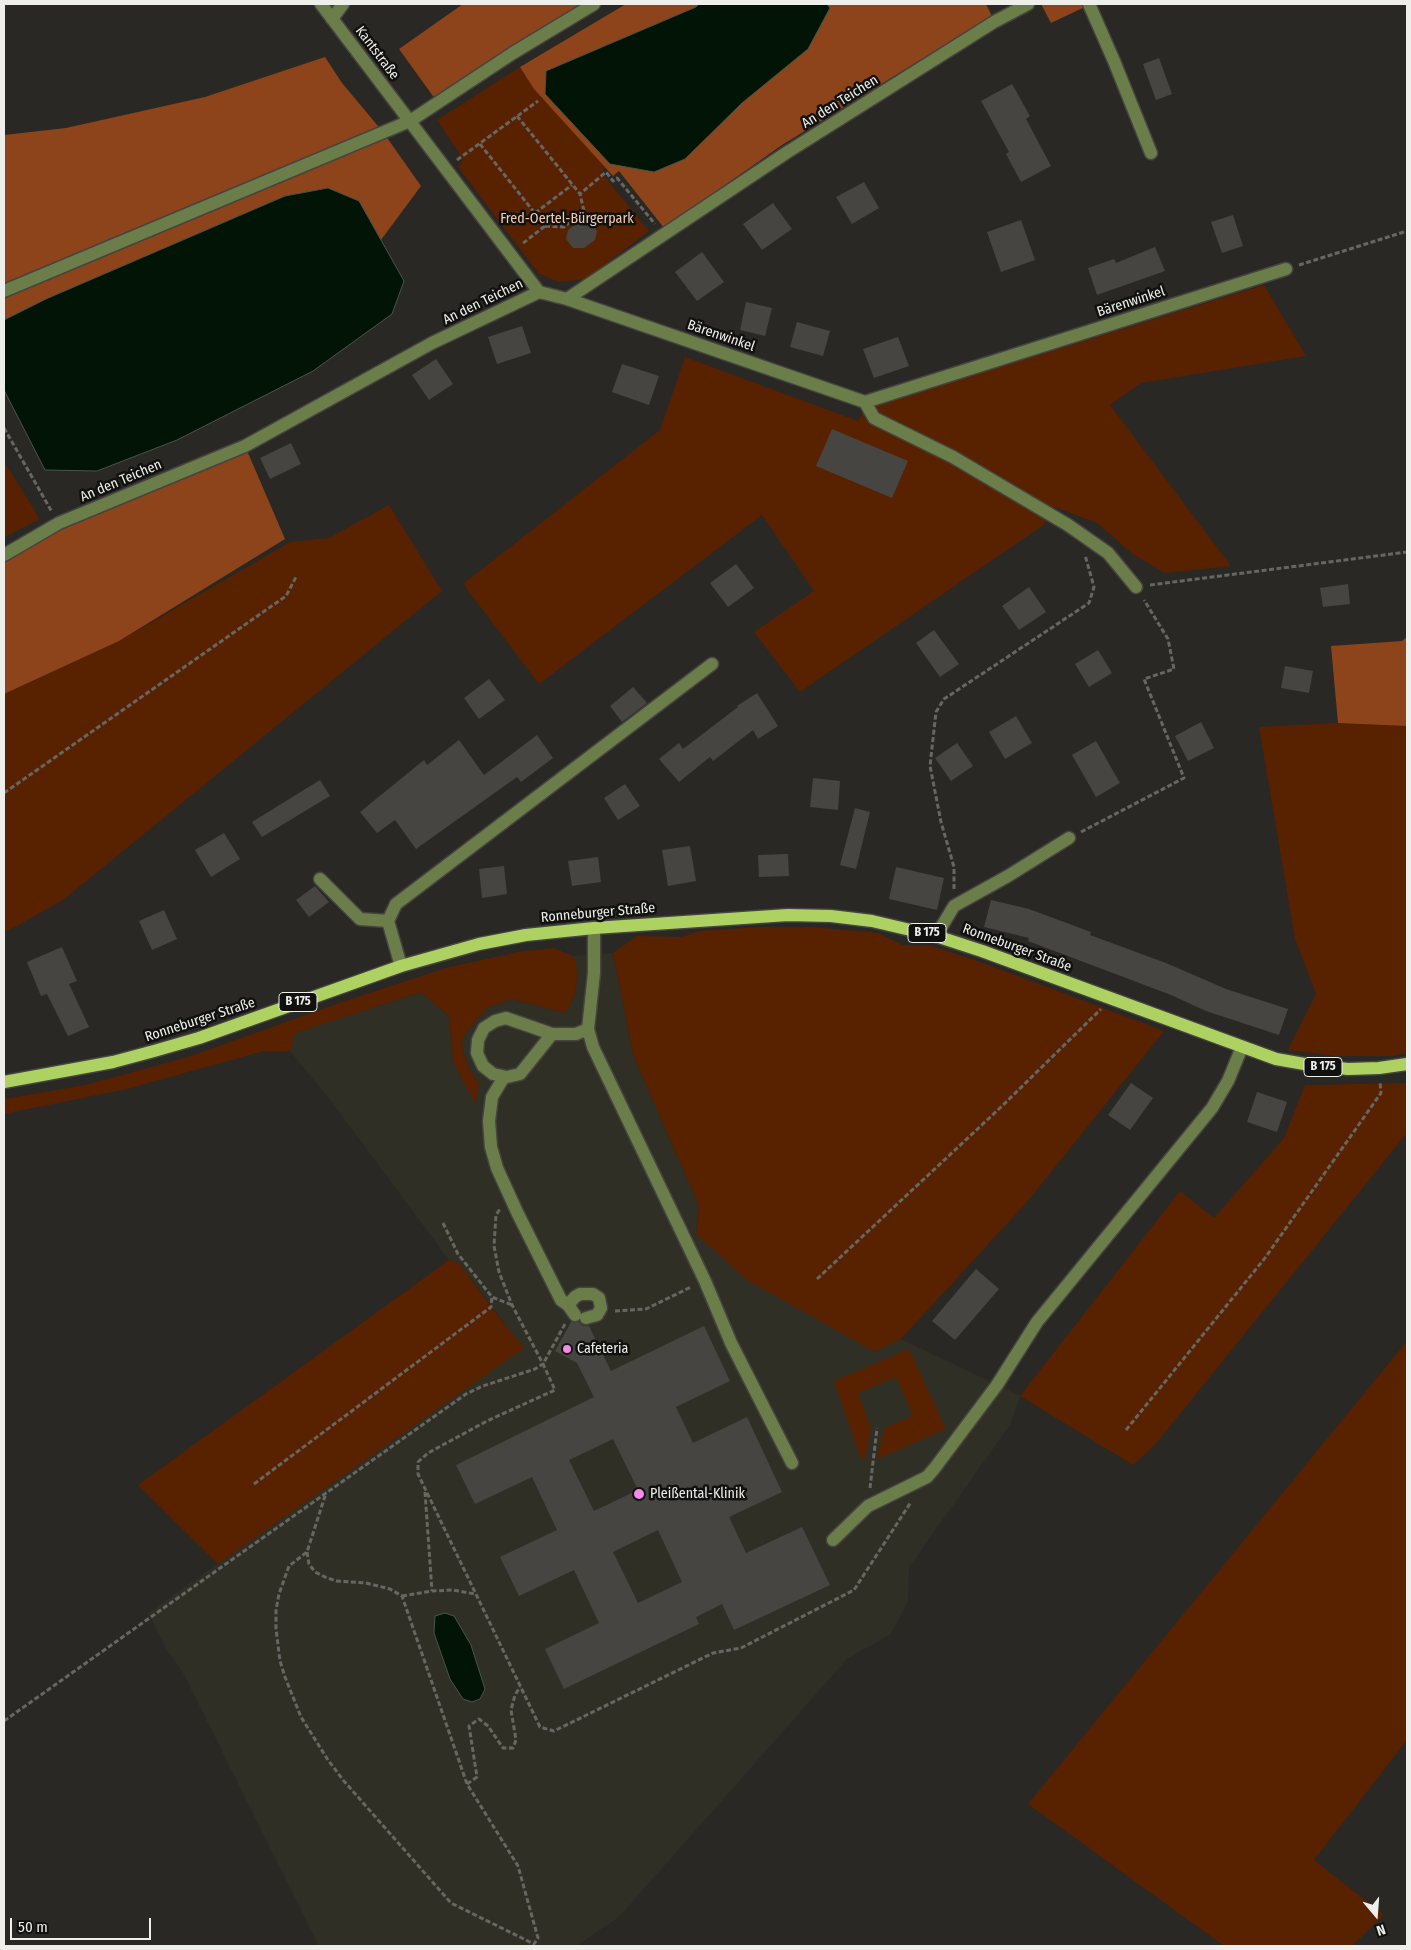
<!DOCTYPE html>
<meta charset="utf-8">
<style>
body{margin:0}
#map{position:relative;width:1411px;height:1950px;overflow:hidden;background:#292825;font-family:"Fira Sans Condensed",sans-serif}
canvas{display:block}
.frame{position:absolute;inset:0;border:5px solid #eeeeeb;pointer-events:none}
.north{position:absolute;left:1351px;top:1890px;width:50px;height:50px;-webkit-text-stroke:4px #11110f;paint-order:stroke;rotate:162deg;font-size:14px;font-weight:700;line-height:20px;text-align:center;color:#eeeeeb}
.north::after{content:'';display:block;margin:auto;width:18px;height:22px;background:#eeeeeb;clip-path:polygon(50% 0,100% 100%,50% 72%,0 100%)}
.scale{position:absolute;left:10px;top:1918px;width:141px;height:22px;box-sizing:border-box;border:2px solid #eeeeeb;border-top:0;padding-left:6px;font-size:15px;line-height:18px;white-space:nowrap;color:#eeeeeb;-webkit-text-stroke:4px #11110f;paint-order:stroke}
</style>
<div id="map">
<canvas width="1411" height="1950"></canvas>
<div class="frame"></div>
<div class="north">N</div>
<div class="scale">50 m</div>
</div>
<script>
const c = document.querySelector('canvas').getContext('2d');
c.lineJoin = 'round';
function fill(path, color) { c.fillStyle = color; c.fill(path, 'evenodd'); }
const toPath = rows => new Path2D(rows.map(r => 'M' + r).join(''));
function strokePath(path, color, width, dash) { c.strokeStyle = color; c.lineWidth = width; c.lineCap = dash ? 'butt' : 'round'; c.setLineDash(dash || []); c.stroke(path); }
function drawText(font, color, halo, rows, align = 'center') {
  c.font = font + ' "Fira Sans Condensed",sans-serif'; c.lineWidth = 5; c.setLineDash([]); c.textBaseline = 'middle'; c.strokeStyle = halo; c.fillStyle = color; for (const [text, x, y, turn = 0] of rows) {
    c.save(); c.translate(x, y); c.rotate((+turn || 0) * Math.PI / 180); c.textAlign = isNaN(turn) ? turn : align; if (halo) c.strokeText(text, 0, 0); c.fillText(text, 0, 0); c.restore();
  }
}
fill(toPath([
 [613,953,633,1055,699,1206,696,1234,875,1352,901,1339,1020,1396,1010,1425,909,1567,908,1601,891,1634,847,1659,619,1917,576,1946,319,1946,182,1671,167,1650,148,1613,523,1348,460,1264,449,1260,331,1101,290,1051,294,1033,421,992,449,1016,453,1061,475,1103,479,1084,469,1069,461,1044,467,1031,487,1008,512,999,566,1013,575,994,578,971,573,956]
]), '#302f25');
fill(toPath([
 [520,67,543,100,548,96,606,167,601,172,649,231,586,279,559,282,539,274,458,167,463,159,437,120],
 [1264,285,1306,356,1141,383,1110,405,1231,566,1165,573,1134,555,1097,523,1055,507,1042,526,800,692,754,632,814,591,762,515,539,684,463,584,660,430,685,357,858,421,865,409],
 [4,461,40,519,4,537],
 [389,505,442,591,63,900,4,933,4,694,119,641,290,542,329,538],
 [1338,723,1407,726,1407,1053,1392,1056,1335,1056,1288,1050,1316,994,1295,939,1259,727],
 [761,927,811,927,878,933,902,945,932,946,986,964,1164,1031,1027,1202,901,1339,875,1352,747,1280,696,1234,699,1206,633,1055,613,953,637,936,681,937,700,931],
 [554,948,573,956,578,971,575,994,566,1013,512,999,487,1008,467,1031,461,1044,469,1069,479,1084,475,1104,453,1061,449,1016,421,992,295,1033,290,1051,264,1051,127,1089,4,1114,4,1099,85,1085,188,1057,342,1002,449,967,518,952],
 [1407,1083,1407,1133,1154,1446,1133,1465,1020,1396,1180,1191,1214,1218,1284,1138,1305,1085],
 [449,1260,460,1264,491,1307,524,1348,218,1564,138,1485],
 [1407,1341,1407,1740,1314,1860,1384,1915,1352,1946,1224,1946,1028,1804],
 [909,1349,946,1429,877,1459,884,1428,913,1416,896,1377,858,1393,871,1428,864,1462,858,1451,834,1381]
]), '#582100');
fill(toPath([
 [463,4,594,4,438,103,399,49],
 [626,4,699,4,696,7,546,71,545,94,610,164,654,172,685,159,820,23,830,8,827,4,986,4,992,16,782,145,664,228,619,171,613,176,534,89,520,67],
 [1041,4,1091,4,1051,23],
 [325,57,342,83,383,132,421,186,381,240,359,201,328,188,285,196,46,299,4,320,4,135,66,128,205,97],
 [245,446,285,539,119,641,4,694,4,555,59,523],
 [1407,637,1407,726,1338,723,1331,646,1402,641]
]), '#8d441a');
const water = toPath([
 [699,4,827,4,830,8,808,49,742,103,685,159,654,172,610,164,545,94,546,71,696,7,699,4],
 [328,188,359,201,404,281,392,314,313,371,177,440,97,471,45,470,4,390,4,320,46,299,285,196,328,188],
 [445,1613,454,1616,471,1645,485,1689,480,1699,472,1702,463,1699,450,1679,434,1633,435,1616,445,1613]
]);
fill(water, '#011405');
strokePath(water, '#48554a', 1);
fill(toPath([
 [1159,58,1172,94,1156,100,1143,64],
 [1012,84,1030,116,1026,119,1051,166,1021,182,1006,154,1009,152,981,101],
 [864,182,879,208,852,224,836,197],
 [773,203,792,229,762,250,743,224],
 [1233,215,1243,246,1222,253,1211,222],
 [581,220,590,220,597,231,595,240,584,248,573,248,566,239,568,230],
 [1021,220,1035,260,1001,272,987,232],
 [1155,247,1165,271,1097,295,1088,268,1114,259,1116,263],
 [702,252,724,282,697,301,675,272],
 [746,302,772,308,765,336,740,330],
 [797,322,830,331,823,356,790,347],
 [522,326,531,353,497,364,488,337],
 [898,337,909,366,874,378,863,349],
 [436,359,453,384,429,400,412,375],
 [622,364,659,376,649,405,612,392],
 [832,429,908,461,892,498,816,466],
 [291,443,301,464,270,479,260,458],
 [736,564,754,588,728,607,710,583],
 [1348,584,1350,604,1323,607,1320,588],
 [1029,587,1046,612,1019,630,1002,606],
 [934,630,959,664,940,677,916,643],
 [1098,650,1112,673,1089,687,1075,664],
 [1285,666,1313,671,1309,693,1281,688],
 [489,679,505,700,479,719,464,698],
 [633,687,647,703,622,722,610,706],
 [757,693,778,726,758,739,753,730,713,761,710,757,679,782,659,759,679,743,683,749,738,707,737,706],
 [1016,716,1032,743,1005,759,989,732],
 [1201,722,1214,748,1188,761,1175,736],
 [537,735,553,758,521,782,517,777,416,849,395,820,377,833,360,812,424,760,427,765,459,740,484,775],
 [1096,741,1120,783,1096,797,1072,755],
 [957,743,973,766,951,781,935,758],
 [813,778,840,781,838,810,810,807],
 [320,780,330,796,262,837,252,822],
 [625,784,640,806,618,820,604,798],
 [855,808,870,812,856,869,840,865],
 [224,833,240,859,211,877,195,850],
 [690,846,696,881,668,886,662,850],
 [788,854,789,876,759,877,758,855],
 [598,857,601,882,572,886,568,861],
 [504,866,507,894,482,898,479,869],
 [896,867,944,878,937,910,889,899],
 [315,886,329,902,309,917,296,900],
 [991,900,1029,909,1091,932,1090,935,1166,963,1226,989,1288,1009,1279,1035,1206,1011,1171,995,1028,941,1029,938,984,927],
 [164,910,177,939,152,950,139,921],
 [62,947,77,981,69,984,89,1027,68,1036,47,994,41,996,27,962],
 [1131,1083,1153,1098,1130,1130,1108,1115],
 [1257,1092,1287,1102,1277,1132,1247,1122],
 [976,1269,999,1289,955,1340,932,1321],
 [571,1322,579,1322,583,1326,589,1326,611,1371,704,1326,730,1381,676,1407,693,1443,747,1417,782,1492,729,1517,746,1553,802,1527,830,1585,734,1630,722,1604,696,1617,699,1624,564,1689,545,1649,599,1623,574,1570,519,1596,500,1557,557,1530,532,1477,475,1504,456,1465,594,1397,577,1363,555,1351],
 [613,1439,638,1490,594,1511,569,1460],
 [658,1530,682,1582,638,1603,613,1552]
]), '#474542');
const minor = toPath([
 [321,4,539,292],
 [1089,4,1114,61,1151,153],
 [332,19,343,4],
 [4,291,410,121,513,53,594,4],
 [567,299,786,153,994,22,1028,4],
 [865,402,1286,269],
 [4,555,59,523,245,446,432,343,539,292,567,299,865,402,874,418,953,457,1068,525,1108,553,1136,587],
 [320,879,360,919,388,921,401,966],
 [388,921,396,904,712,664],
 [594,928,594,973,588,1029,593,1047,705,1281,731,1343,792,1463],
 [936,936,954,906,1008,876,1069,838],
 [552,1034,520,1074,507,1077,493,1074,483,1066,477,1053,478,1040,484,1028,495,1021,506,1018,552,1034,576,1034,588,1029],
 [504,1077,492,1097,489,1121,491,1147,497,1168,517,1212,561,1300,568,1305,575,1315],
 [568,1305,575,1297,580,1294,593,1294,599,1298,601,1308,597,1315,586,1318],
 [833,1540,868,1506,927,1477,934,1469,997,1385,1037,1322,1212,1108,1228,1081,1242,1047]
]);
const major = toPath([
 [4,1082,113,1062,154,1051,199,1038,401,966,479,944,526,935,594,928,788,915,831,916,872,921,936,936,982,951,1276,1059,1310,1065,1348,1069,1379,1068,1407,1064]
]);
strokePath(minor, '#454441', 15);
strokePath(major, '#454441', 15);
strokePath(toPath([
 [517,116,580,194,606,172,613,181,617,178,655,224],
 [480,144,545,226,522,244],
 [457,160,538,101],
 [535,213,572,185],
 [545,226,564,227,584,211,580,194],
 [1299,265,1407,231],
 [4,428,52,512],
 [1150,585,1407,552],
 [4,793,286,596,296,577],
 [1081,832,1184,778,1144,679,1174,669,1168,639,1144,600],
 [954,889,954,867,941,822,930,766,936,712,944,699,1089,603,1094,587,1085,555],
 [443,1223,458,1254,492,1297,512,1305],
 [817,1279,1001,1107,1101,1009],
 [615,1311,646,1309,691,1287],
 [565,1324,543,1364,555,1390,487,1421,428,1453,418,1462,418,1474,540,1727,554,1731,713,1653,741,1648,854,1590,911,1502],
 [1126,1430,1265,1258,1381,1093,1380,1082],
 [254,1484,491,1307,492,1297],
 [870,1488,877,1428],
 [425,1492,432,1591],
 [307,1552,309,1564,315,1572,325,1577,336,1581,366,1583,390,1589,402,1596,467,1784,518,1866,538,1938,534,1944,451,1903,343,1780,328,1760,301,1717,285,1677,280,1661,276,1629,276,1610,279,1594,289,1566,307,1552,326,1493],
 [402,1596,432,1591,453,1590,475,1594],
 [4,1721,466,1394,483,1386,535,1369,543,1364,512,1305,499,1272,494,1246,496,1215,500,1209],
 [467,1784,477,1777,469,1726,479,1719,488,1726,503,1748,513,1748,516,1740,511,1710,515,1695,520,1687]
]), '#676663', 3, [5, 2.5]);
strokePath(minor, '#6b7d49', 12);
strokePath(major, '#aed261', 12);
for (const [x, y, r, color] of [
 [567,1349,5,"#f788ec"],
 [639,1494,6,"#f788ec"]
]) { const dot = new Path2D(); dot.arc(x, y, r, 0, 2 * Math.PI); c.fillStyle = color; c.fill(dot); strokePath(dot, '#11110f', 2); }
for (const [x, y, w] of [
 [927,933,38],
 [298,1002,38],
 [1323,1067,38]
]) { const box = new Path2D(); box.roundRect(x - w / 2, y - 9.5, w, 19, 4); c.fillStyle = '#11110f'; c.fill(box); strokePath(box, '#eeeeeb', 1); }
drawText('bold 12px', '#eeeeeb', null, [
 ["B 175",927,933],
 ["B 175",298,1002],
 ["B 175",1323,1067]
]);
drawText('14px', '#eeeeeb', '#11110f', [
 ["Kantstraße",377,53,53],
 ["An den Teichen",840,102,-32],
 ["An den Teichen",483,302,-26],
 ["Bärenwinkel",1131,302,-18],
 ["Bärenwinkel",721,336,19],
 ["An den Teichen",121,481,-23],
 ["Ronneburger Straße",598,913,-5],
 ["Ronneburger Straße",1017,948,20],
 ["Ronneburger Straße",200,1020,-18]
]);
drawText('14px', '#f7ccb6', '#11110f', [
 ["Fred-Oertel-Bürgerpark",567,219]
]);
drawText('14px', '#eeeeeb', '#11110f', [
 ["Cafeteria",577,1349],
 ["Pleißental-Klinik",650,1494]
], 'left');
</script>
